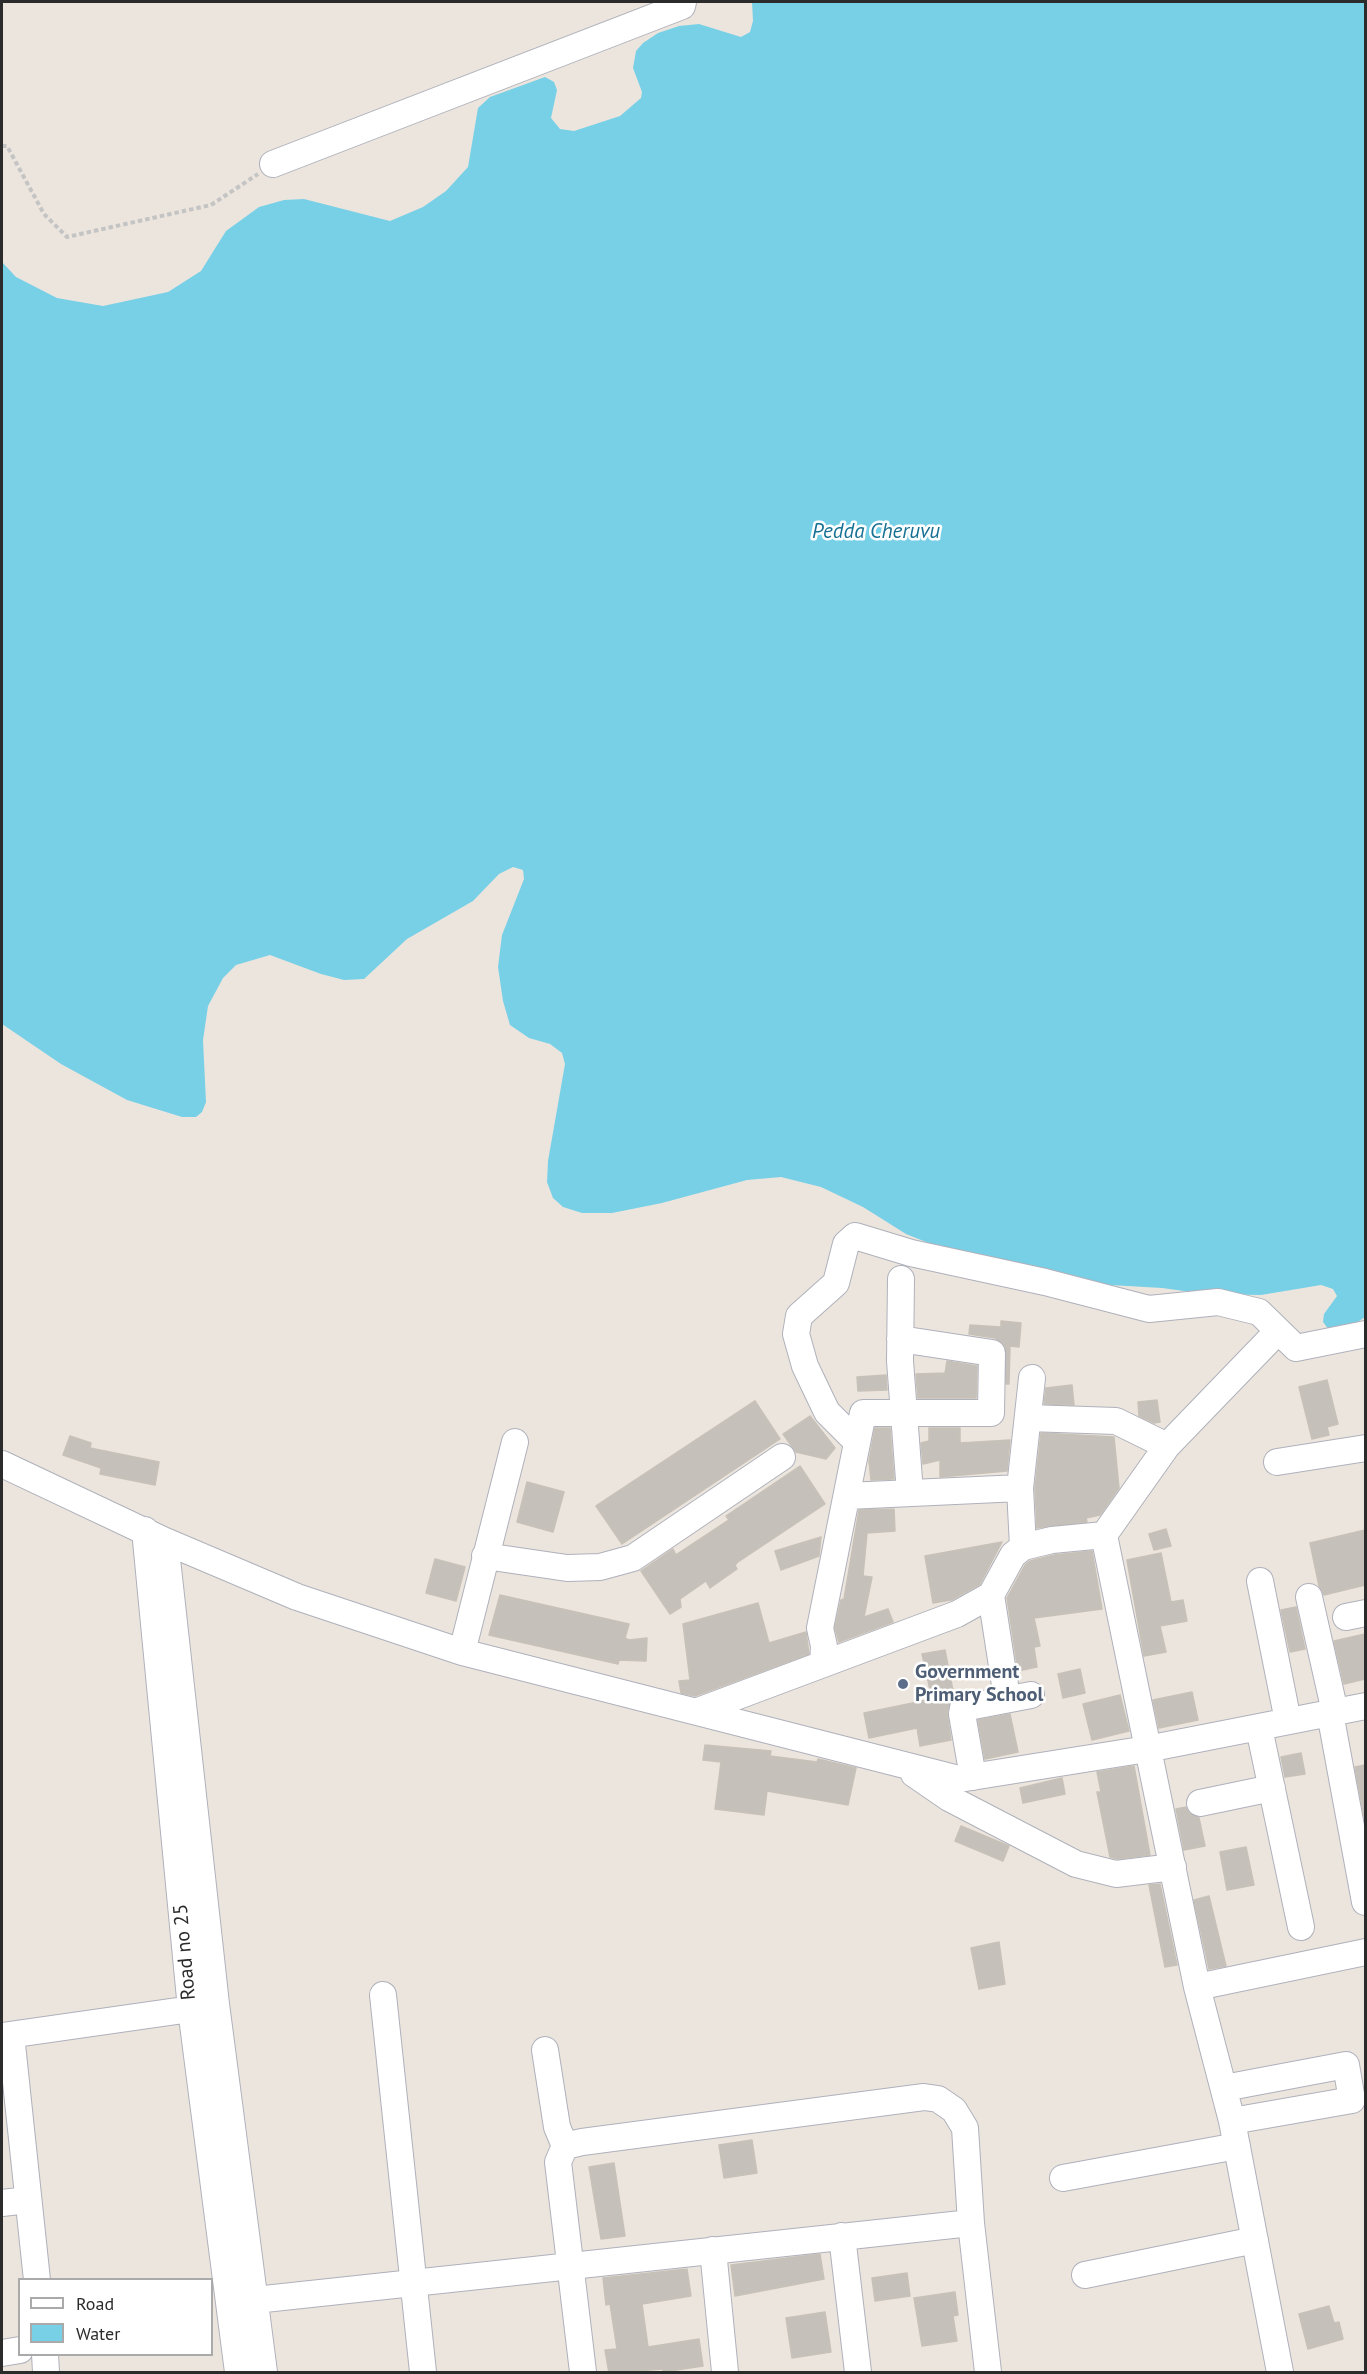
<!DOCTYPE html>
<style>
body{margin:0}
#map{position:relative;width:1367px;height:2374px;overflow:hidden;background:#ece5de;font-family:"PT Sans",sans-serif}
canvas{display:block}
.frame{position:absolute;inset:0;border:3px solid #2b2b2b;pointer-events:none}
.legend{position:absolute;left:18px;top:2278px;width:195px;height:78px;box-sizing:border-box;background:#fff;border:2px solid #aaa;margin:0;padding:8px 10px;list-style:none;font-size:18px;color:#2b2b2b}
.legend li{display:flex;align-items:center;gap:12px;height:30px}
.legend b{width:30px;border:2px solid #aaa}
</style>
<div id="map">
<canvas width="1367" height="2374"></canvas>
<div class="frame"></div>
<ul class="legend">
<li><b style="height:8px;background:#fff"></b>Road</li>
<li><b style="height:16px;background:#78d0e7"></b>Water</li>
</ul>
</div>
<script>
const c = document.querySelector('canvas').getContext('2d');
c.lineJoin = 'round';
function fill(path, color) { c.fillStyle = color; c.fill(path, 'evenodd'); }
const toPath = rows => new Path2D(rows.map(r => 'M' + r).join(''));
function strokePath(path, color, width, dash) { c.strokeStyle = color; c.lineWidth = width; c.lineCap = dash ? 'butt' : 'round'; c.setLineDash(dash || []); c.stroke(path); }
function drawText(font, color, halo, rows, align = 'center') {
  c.font = font + ' "PT Sans",sans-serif'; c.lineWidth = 5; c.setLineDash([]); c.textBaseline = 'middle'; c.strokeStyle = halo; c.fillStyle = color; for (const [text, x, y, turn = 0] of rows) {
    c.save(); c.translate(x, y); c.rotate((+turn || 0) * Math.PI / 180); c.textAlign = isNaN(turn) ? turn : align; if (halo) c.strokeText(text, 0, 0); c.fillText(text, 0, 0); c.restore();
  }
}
fill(toPath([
 [752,2,1365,2,1365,1317,1349,1328,1329,1330,1323,1322,1324,1314,1337,1296,1333,1289,1321,1285,1261,1295,1206,1294,1162,1288,1110,1285,1056,1271,1003,1264,946,1250,906,1234,863,1207,821,1187,781,1177,747,1180,662,1203,612,1213,582,1213,563,1207,553,1198,547,1182,548,1161,565,1064,562,1053,550,1044,529,1038,510,1025,503,1001,498,967,502,935,524,879,523,870,513,867,499,874,473,901,407,939,364,979,344,980,321,974,270,955,236,965,223,978,208,1006,203,1040,206,1102,202,1112,196,1117,182,1117,127,1100,61,1064,2,1024,2,262,16,277,57,298,103,306,168,292,201,271,226,231,259,207,284,200,304,199,390,221,423,207,446,191,468,167,478,108,490,97,545,77,554,82,557,90,551,118,560,129,574,131,620,116,641,98,642,92,633,68,636,51,643,43,658,33,679,26,699,24,741,37,750,32,753,21]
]), '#78d0e7');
const building = toPath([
 [1001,1321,1021,1323,1019,1347,1010,1346,1009,1384,1006,1384,1005,1346,995,1338,969,1334,970,1325,1001,1327,1001,1321],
 [947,1361,977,1366,976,1398,918,1398,916,1374,945,1373,947,1361],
 [886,1375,887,1390,858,1391,857,1377,886,1375],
 [1327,1380,1338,1424,1327,1427,1329,1435,1312,1439,1299,1387,1327,1380],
 [1072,1385,1074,1405,1044,1404,1046,1388,1072,1385],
 [1157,1400,1160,1422,1154,1423,1139,1416,1138,1402,1157,1400],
 [755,1401,780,1439,622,1544,596,1506,755,1401],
 [810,1416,835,1448,826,1459,796,1452,783,1434,810,1416],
 [875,1428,890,1428,894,1479,871,1480,869,1461,875,1428],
 [929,1428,960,1428,960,1443,1010,1440,1007,1471,940,1477,940,1460,923,1464,921,1443,929,1441,929,1428],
 [1041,1433,1114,1437,1119,1488,1100,1515,1086,1518,1087,1522,1037,1528,1035,1488,1041,1433],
 [70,1436,91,1443,90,1448,159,1462,155,1485,100,1474,101,1468,63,1455,70,1436],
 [800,1466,825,1504,738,1562,735,1565,737,1569,710,1588,706,1581,680,1599,681,1607,670,1614,641,1571,673,1549,676,1555,729,1520,726,1516,800,1466],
 [527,1482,564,1492,553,1532,517,1522,527,1482],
 [894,1509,895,1531,867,1533,863,1576,872,1577,864,1617,888,1609,893,1622,839,1642,835,1628,841,1600,844,1599,859,1510,894,1509],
 [1166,1529,1171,1546,1154,1550,1149,1534,1166,1529],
 [1365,1530,1365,1585,1324,1595,1319,1586,1310,1543,1365,1530],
 [821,1537,819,1556,781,1570,775,1551,821,1537],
 [1002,1542,980,1584,951,1600,933,1603,925,1556,1002,1542],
 [1092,1551,1102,1609,1034,1618,1040,1646,1034,1647,1037,1667,1018,1671,1007,1598,1025,1565,1030,1561,1054,1555,1092,1551],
 [1161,1553,1171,1602,1183,1600,1187,1621,1160,1626,1166,1652,1144,1656,1127,1560,1161,1553],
 [435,1559,465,1567,456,1601,426,1593,435,1559],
 [500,1595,629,1624,625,1638,629,1640,647,1638,646,1661,619,1660,618,1664,489,1635,500,1595],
 [758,1603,769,1643,806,1632,809,1654,695,1696,681,1693,679,1681,690,1680,683,1624,758,1603],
 [1296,1607,1305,1649,1290,1652,1281,1610,1296,1607],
 [1365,1634,1365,1679,1344,1684,1334,1641,1365,1634],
 [945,1650,954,1696,947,1712,951,1740,920,1746,917,1728,869,1738,864,1713,932,1699,922,1654,945,1650],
 [1080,1669,1085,1693,1063,1698,1058,1674,1080,1669],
 [1192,1692,1198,1720,1159,1728,1153,1700,1192,1692],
 [1120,1695,1129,1731,1092,1740,1083,1704,1120,1695],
 [1010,1714,1018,1752,985,1759,978,1720,1010,1714],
 [705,1745,771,1751,770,1756,817,1762,818,1759,856,1768,848,1805,767,1791,764,1815,715,1809,721,1762,703,1760,705,1745],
 [1301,1753,1305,1774,1285,1777,1281,1757,1301,1753],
 [1365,1765,1365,1822,1355,1767,1365,1765],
 [1134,1766,1150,1855,1117,1859,1110,1857,1097,1792,1101,1792,1097,1772,1134,1766],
 [1062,1778,1065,1794,1023,1803,1020,1788,1062,1778],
 [1186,1807,1189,1813,1199,1818,1205,1846,1184,1850,1176,1809,1186,1807],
 [961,1826,1009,1846,1003,1861,955,1841,961,1826],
 [1246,1847,1254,1885,1227,1890,1220,1852,1246,1847],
 [1160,1884,1177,1965,1165,1967,1149,1885,1160,1884],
 [1209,1896,1226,1966,1209,1969,1194,1900,1209,1896],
 [999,1942,1005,1984,979,1989,971,1948,999,1942],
 [752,2140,757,2173,724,2178,719,2145,752,2140],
 [614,2163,625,2236,601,2239,589,2167,614,2163],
 [820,2254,824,2279,735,2296,731,2265,820,2254],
 [687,2269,691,2296,642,2304,648,2347,699,2339,703,2366,663,2372,663,2369,609,2373,605,2350,617,2349,610,2304,606,2305,603,2278,687,2269],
 [907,2273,910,2296,875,2301,872,2278,907,2273],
 [955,2292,958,2315,953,2316,957,2341,922,2346,914,2298,955,2292],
 [1329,2306,1334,2323,1339,2322,1343,2339,1308,2349,1299,2314,1329,2306],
 [825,2312,831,2352,792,2358,786,2318,825,2312]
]);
fill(building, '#c5c0ba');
strokePath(building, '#c7c1b8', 1.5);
const minor = toPath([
 [273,164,682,6,683,2],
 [901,1279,900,1361,910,1493],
 [1028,1418,1116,1421,1167,1446],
 [857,1442,827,1412,805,1366,796,1334,799,1316,836,1283,846,1244,855,1236,911,1253,1045,1282,1149,1309,1218,1302,1259,1312,1296,1348,1366,1334],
 [1277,1462,1366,1448],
 [2,1464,165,1541,297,1597,462,1652,959,1779,1147,1749,1366,1706],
 [847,1496,1020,1488],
 [145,1530,191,2009,238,2372],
 [1104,1535,1197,1987,1232,2121,1280,2372],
 [165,1541,216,2004,264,2372],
 [1023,1547,1020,1488,1032,1378],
 [485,1556,567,1568,600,1567,633,1558,782,1457],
 [1260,1581,1288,1721],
 [991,1595,1007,1698],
 [1309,1597,1335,1712],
 [1346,1617,1366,1613],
 [462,1652,515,1442],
 [823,1664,824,1646,820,1628,863,1413,991,1413,992,1353,900,1339],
 [698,1711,957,1614,991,1595,1013,1555,1023,1547,1052,1540,1104,1535,1167,1446,1278,1331],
 [1330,1713,1365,1902],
 [1259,1728,1301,1927],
 [914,1774,949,1798,1076,1864,1116,1874,1173,1867],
 [973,1777,962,1714,963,1708,1031,1695],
 [1200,1803,1272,1788],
 [1197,1987,1366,1952],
 [383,1995,423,2372],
 [11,2035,37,2280],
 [2,2036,191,2009],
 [545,2050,557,2127,565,2146],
 [1224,2088,1346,2065,1352,2100,1232,2121],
 [1063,2178,1237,2146],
 [2,2203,28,2200],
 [842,2236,858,2372],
 [713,2250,725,2372],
 [1085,2275,1255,2240],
 [255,2300,971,2223,988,2372],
 [2,2353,20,2350],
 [45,2354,46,2372],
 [583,2372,558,2162,565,2146,582,2142,924,2097,938,2099,954,2110,965,2128,971,2223]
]);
strokePath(minor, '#afb1bb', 28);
strokePath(toPath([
 [2,146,7,146,44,214,67,237,211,205,258,174]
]), '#c4c4c4', 4, [4.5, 3]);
strokePath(minor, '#fff', 26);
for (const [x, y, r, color] of [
 [903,1684,6,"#5c6f8a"]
]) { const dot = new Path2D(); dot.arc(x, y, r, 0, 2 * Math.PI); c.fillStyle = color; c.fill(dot); strokePath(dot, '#fff', 2); }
drawText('bold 20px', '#4e5e75', '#fff', [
 ["Government",915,1672],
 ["Primary School",915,1695]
], 'left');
drawText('20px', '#2b2b2b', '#fff', [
 ["Road no 25",185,1952,-95]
]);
drawText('italic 21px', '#167194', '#fff', [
 ["Pedda Cheruvu",876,532]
]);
</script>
